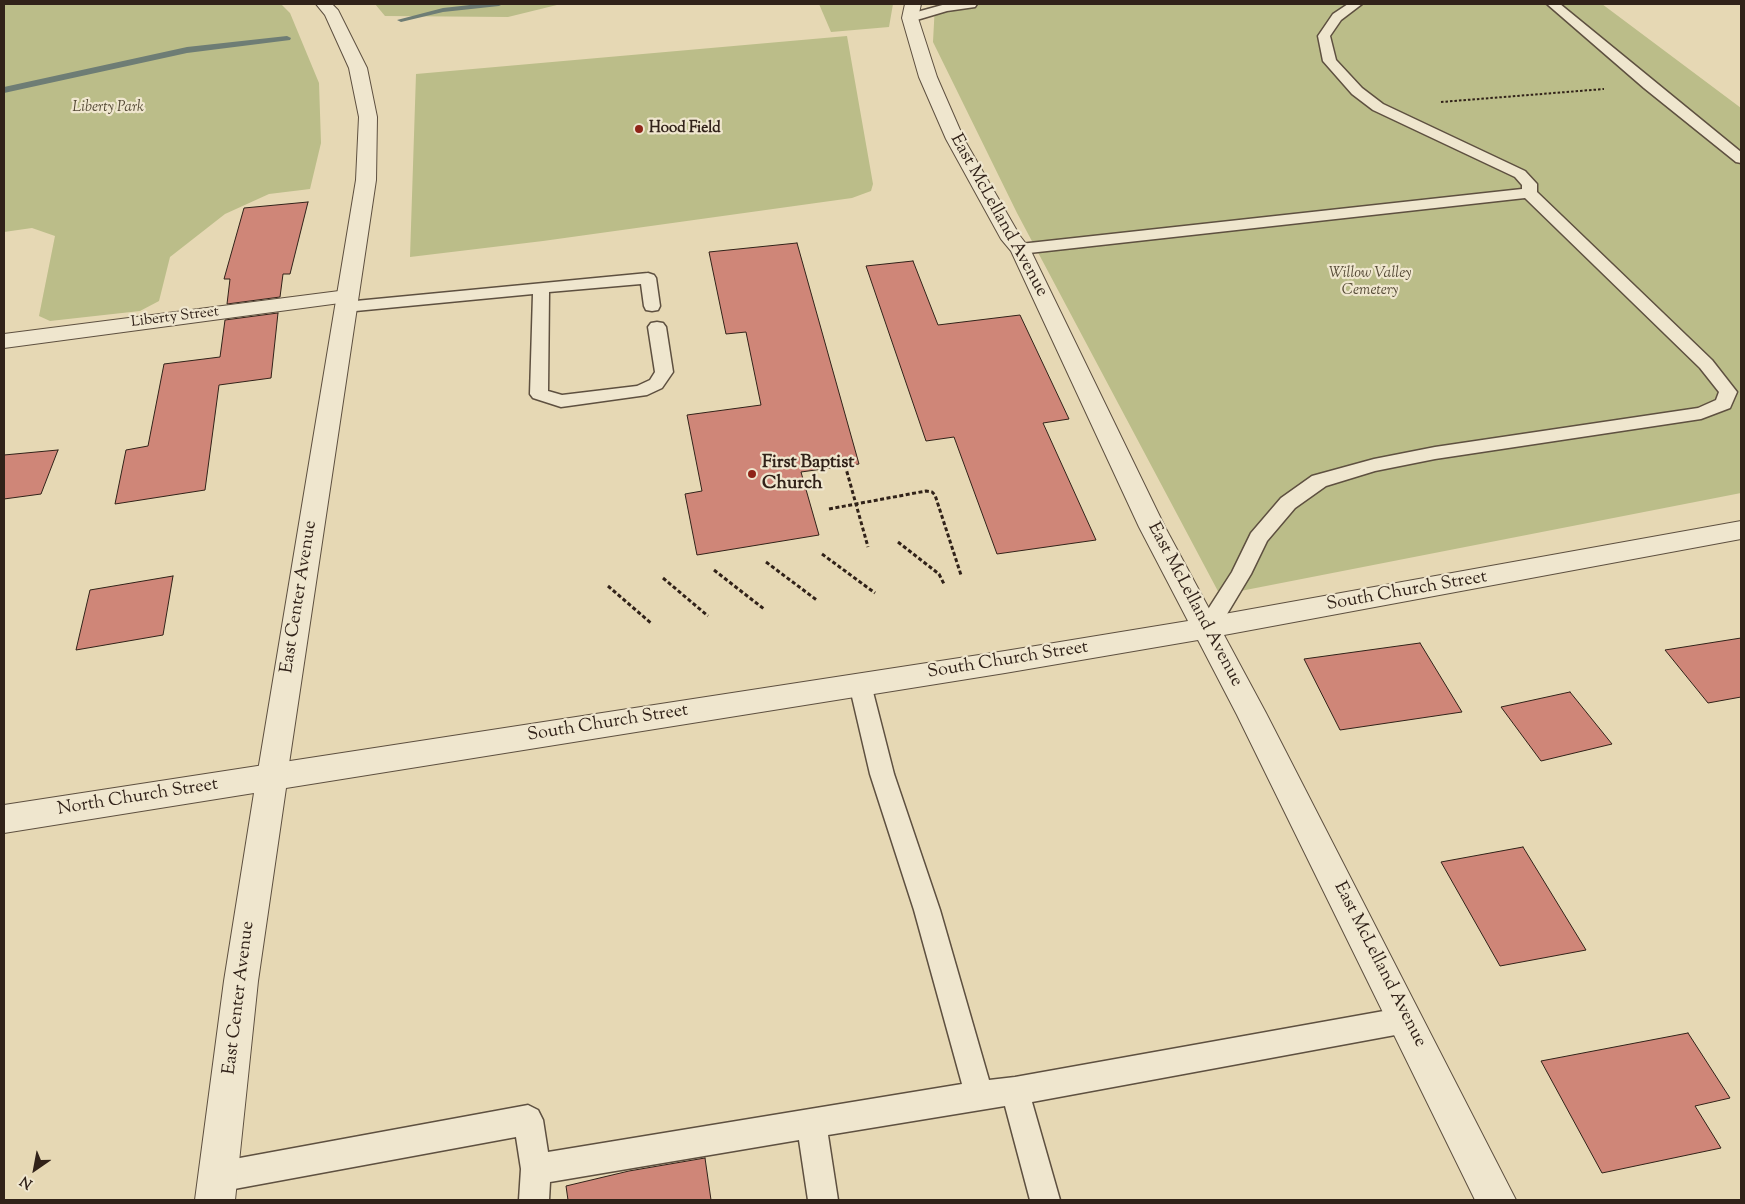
<!DOCTYPE html>
<style>
body{margin:0}
#map{position:relative;width:1745px;height:1204px;overflow:hidden;background:#e6d8b4;font-family:"Sorts Mill Goudy",serif}
canvas{display:block}
.frame{position:absolute;inset:0;border:5px solid #312219;pointer-events:none}
.north{position:absolute;left:10px;top:1144px;width:50px;height:50px;-webkit-text-stroke:4px #efe6ce;paint-order:stroke;rotate:213deg;font-size:14px;font-weight:700;line-height:20px;text-align:center;color:#312219}
.north::after{content:'';display:block;margin:auto;width:18px;height:22px;background:#312219;clip-path:polygon(50% 0,100% 100%,50% 72%,0 100%)}
</style>
<div id="map">
<canvas width="1745" height="1204"></canvas>
<div class="frame"></div>
<div class="north">N</div>
</div>
<script>
const c = document.querySelector('canvas').getContext('2d');
c.lineJoin = 'round';
function fill(path, color) { c.fillStyle = color; c.fill(path, 'evenodd'); }
const toPath = rows => new Path2D(rows.map(r => 'M' + r).join(''));
function strokePath(path, color, width, dash) { c.strokeStyle = color; c.lineWidth = width; c.lineCap = dash ? 'butt' : 'round'; c.setLineDash(dash || []); c.stroke(path); }
function drawText(font, color, halo, rows, align = 'center') {
  c.font = font + ' "Sorts Mill Goudy",serif'; c.lineWidth = 4.5; c.setLineDash([]); c.textBaseline = 'middle'; c.strokeStyle = halo; c.fillStyle = color; for (const [text, x, y, turn = 0] of rows) {
    c.save(); c.translate(x, y); c.rotate((+turn || 0) * Math.PI / 180); c.textAlign = isNaN(turn) ? turn : align; if (halo) c.strokeText(text, 0, 0); c.fillText(text, 0, 0); c.restore();
  }
}
fill(toPath([
 [4,4,281,4,290,13,319,83,321,143,310,189,269,194,225,214,170,257,159,301,140,311,50,321,39,316,55,236,32,228,4,232],
 [375,4,561,4,508,17,385,16],
 [819,4,893,4,889,27,831,32],
 [935,4,1602,4,1741,108,1741,493,1220,595,1017,213,933,42],
 [847,36,873,184,871,191,852,198,543,241,410,257,416,74]
]), '#bbbd89');
fill(toPath([
 [479,4,503,4,499,6,443,12,401,22,397,20,443,8,479,4],
 [287,36,291,38,290,40,187,53,4,93,4,87,187,47,287,36]
]), '#6e7d75');
const building = toPath([
 [308,202,290,274,283,274,280,297,227,304,230,279,224,279,244,208,308,202],
 [797,243,859,464,801,472,819,535,697,555,685,494,702,491,687,415,761,405,746,332,726,334,709,252,797,243],
 [913,261,938,325,1020,315,1069,419,1043,423,1096,540,997,554,954,437,926,441,866,266,913,261],
 [278,313,271,378,219,385,205,490,115,504,126,450,148,446,164,364,220,357,225,320,278,313],
 [58,450,41,494,4,499,4,455,58,450],
 [173,576,163,635,76,650,90,590,173,576],
 [1741,638,1741,697,1708,703,1665,650,1741,638],
 [1420,643,1462,712,1340,730,1304,659,1420,643],
 [1570,692,1612,744,1541,761,1501,707,1570,692],
 [1523,847,1586,950,1500,966,1441,862,1523,847],
 [1688,1033,1730,1098,1695,1106,1721,1148,1602,1173,1541,1061,1688,1033],
 [705,1158,711,1200,568,1200,566,1186,629,1171,705,1158]
]);
fill(building, '#cf8678');
strokePath(building, '#312219', 1);
const service = toPath([
 [946,4,977,4,975,7,947,11,910,22,904,18,906,15,946,4],
 [1348,4,1362,4,1341,20,1330,36,1336,60,1362,88,1383,104,1525,171,1537,184,1537,192,1712,360,1737,392,1730,408,1701,419,1435,459,1375,471,1326,486,1295,508,1267,541,1251,574,1215,634,1207,636,1199,634,1196,628,1232,572,1251,533,1281,498,1312,476,1374,459,1435,447,1698,408,1716,400,1719,392,1700,368,1525,198,1020,254,1014,252,1012,249,1014,246,1020,244,1522,189,1522,185,1515,177,1373,110,1352,94,1323,61,1318,36,1333,14,1348,4],
 [1547,4,1560,4,1741,152,1741,163,1736,162,1644,88,1547,4],
 [648,273,654,275,656,278,660,306,658,310,652,311,646,310,644,306,641,284,549,292,548,391,562,395,637,386,650,380,655,372,648,327,651,323,657,322,663,323,666,327,673,372,662,388,647,395,561,407,533,398,530,394,533,294,345,312,339,311,337,307,339,303,345,302,648,273],
 [860,675,868,678,871,684,894,774,940,910,989,1080,1015,1077,1406,1007,1416,1011,1420,1020,1416,1029,1406,1033,1032,1102,1060,1200,1030,1200,1005,1106,828,1135,838,1200,808,1200,799,1140,550,1182,549,1200,519,1200,521,1169,516,1137,218,1192,207,1188,203,1177,207,1166,218,1162,528,1105,538,1110,543,1120,548,1152,962,1084,914,910,870,774,849,684,852,678,860,675]
]);
const minor = toPath([
 [905,4,921,4,918,18,937,77,964,139,1020,236,1030,249,1165,527,1213,616,1741,521,1741,539,1224,635,1266,713,1516,1200,1475,1200,1237,715,1198,640,1005,673,286,788,258,981,235,1200,195,1200,224,981,254,793,4,833,4,805,1005,651,1188,621,1139,527,1011,251,1001,239,946,139,919,77,902,18,905,4],
 [347,290,355,291,358,296,355,301,4,348,4,334,347,290]
]);
const tertiary = toPath([
 [316,4,332,4,338,10,367,68,377,117,376,180,287,777,283,786,272,790,261,786,257,777,356,180,359,117,349,68,325,15,316,4]
]);
strokePath(service, '#5e5040', 3);
strokePath(minor, '#5e5040', 2);
strokePath(tertiary, '#5e5040', 2);
strokePath(toPath([
 [1441,102,1604,89]
]), '#312219', 2, [2.5, 2]);
strokePath(toPath([
 [845,465,868,547],
 [829,509,926,491,932,492,935,495,961,575],
 [898,542,939,574,944,584],
 [822,554,875,593],
 [766,562,818,601],
 [714,570,764,609],
 [663,578,708,616],
 [608,586,652,624]
]), '#312219', 3, [4, 2.5]);
fill(service, '#efe6ce');
fill(minor, '#efe6ce');
fill(tertiary, '#efe6ce');
for (const [x, y, r, color] of [
 [639,129,5,"#8f2418"],
 [752,474,5,"#8f2418"]
]) { const dot = new Path2D(); dot.arc(x, y, r, 0, 2 * Math.PI); c.fillStyle = color; c.fill(dot); strokePath(dot, '#efe6ce', 2); }
drawText('italic 15px', '#544935', '#efe6ce', [
 ["Liberty Park",108,108],
 ["Willow Valley",1370,274],
 ["Cemetery",1370,291]
]);
drawText('bold 15px', '#312219', '#efe6ce', [
 ["Hood Field",649,129]
], 'left');
drawText('15px', '#312219', '#efe6ce', [
 ["Liberty Street",175,318,-7]
]);
drawText('18px', '#312219', '#efe6ce', [
 ["East McLelland Avenue",998,216,61],
 ["South Church Street",1407,592,-10],
 ["East Center Avenue",300,597,-81],
 ["East McLelland Avenue",1194,605,62],
 ["South Church Street",1008,661,-9],
 ["South Church Street",608,724,-9],
 ["North Church Street",138,798,-9],
 ["East McLelland Avenue",1379,965,63],
 ["East Center Avenue",240,998,-83]
]);
drawText('bold 18px', '#312219', '#efe6ce', [
 ["First Baptist",762,464],
 ["Church",762,485]
], 'left');
</script>
